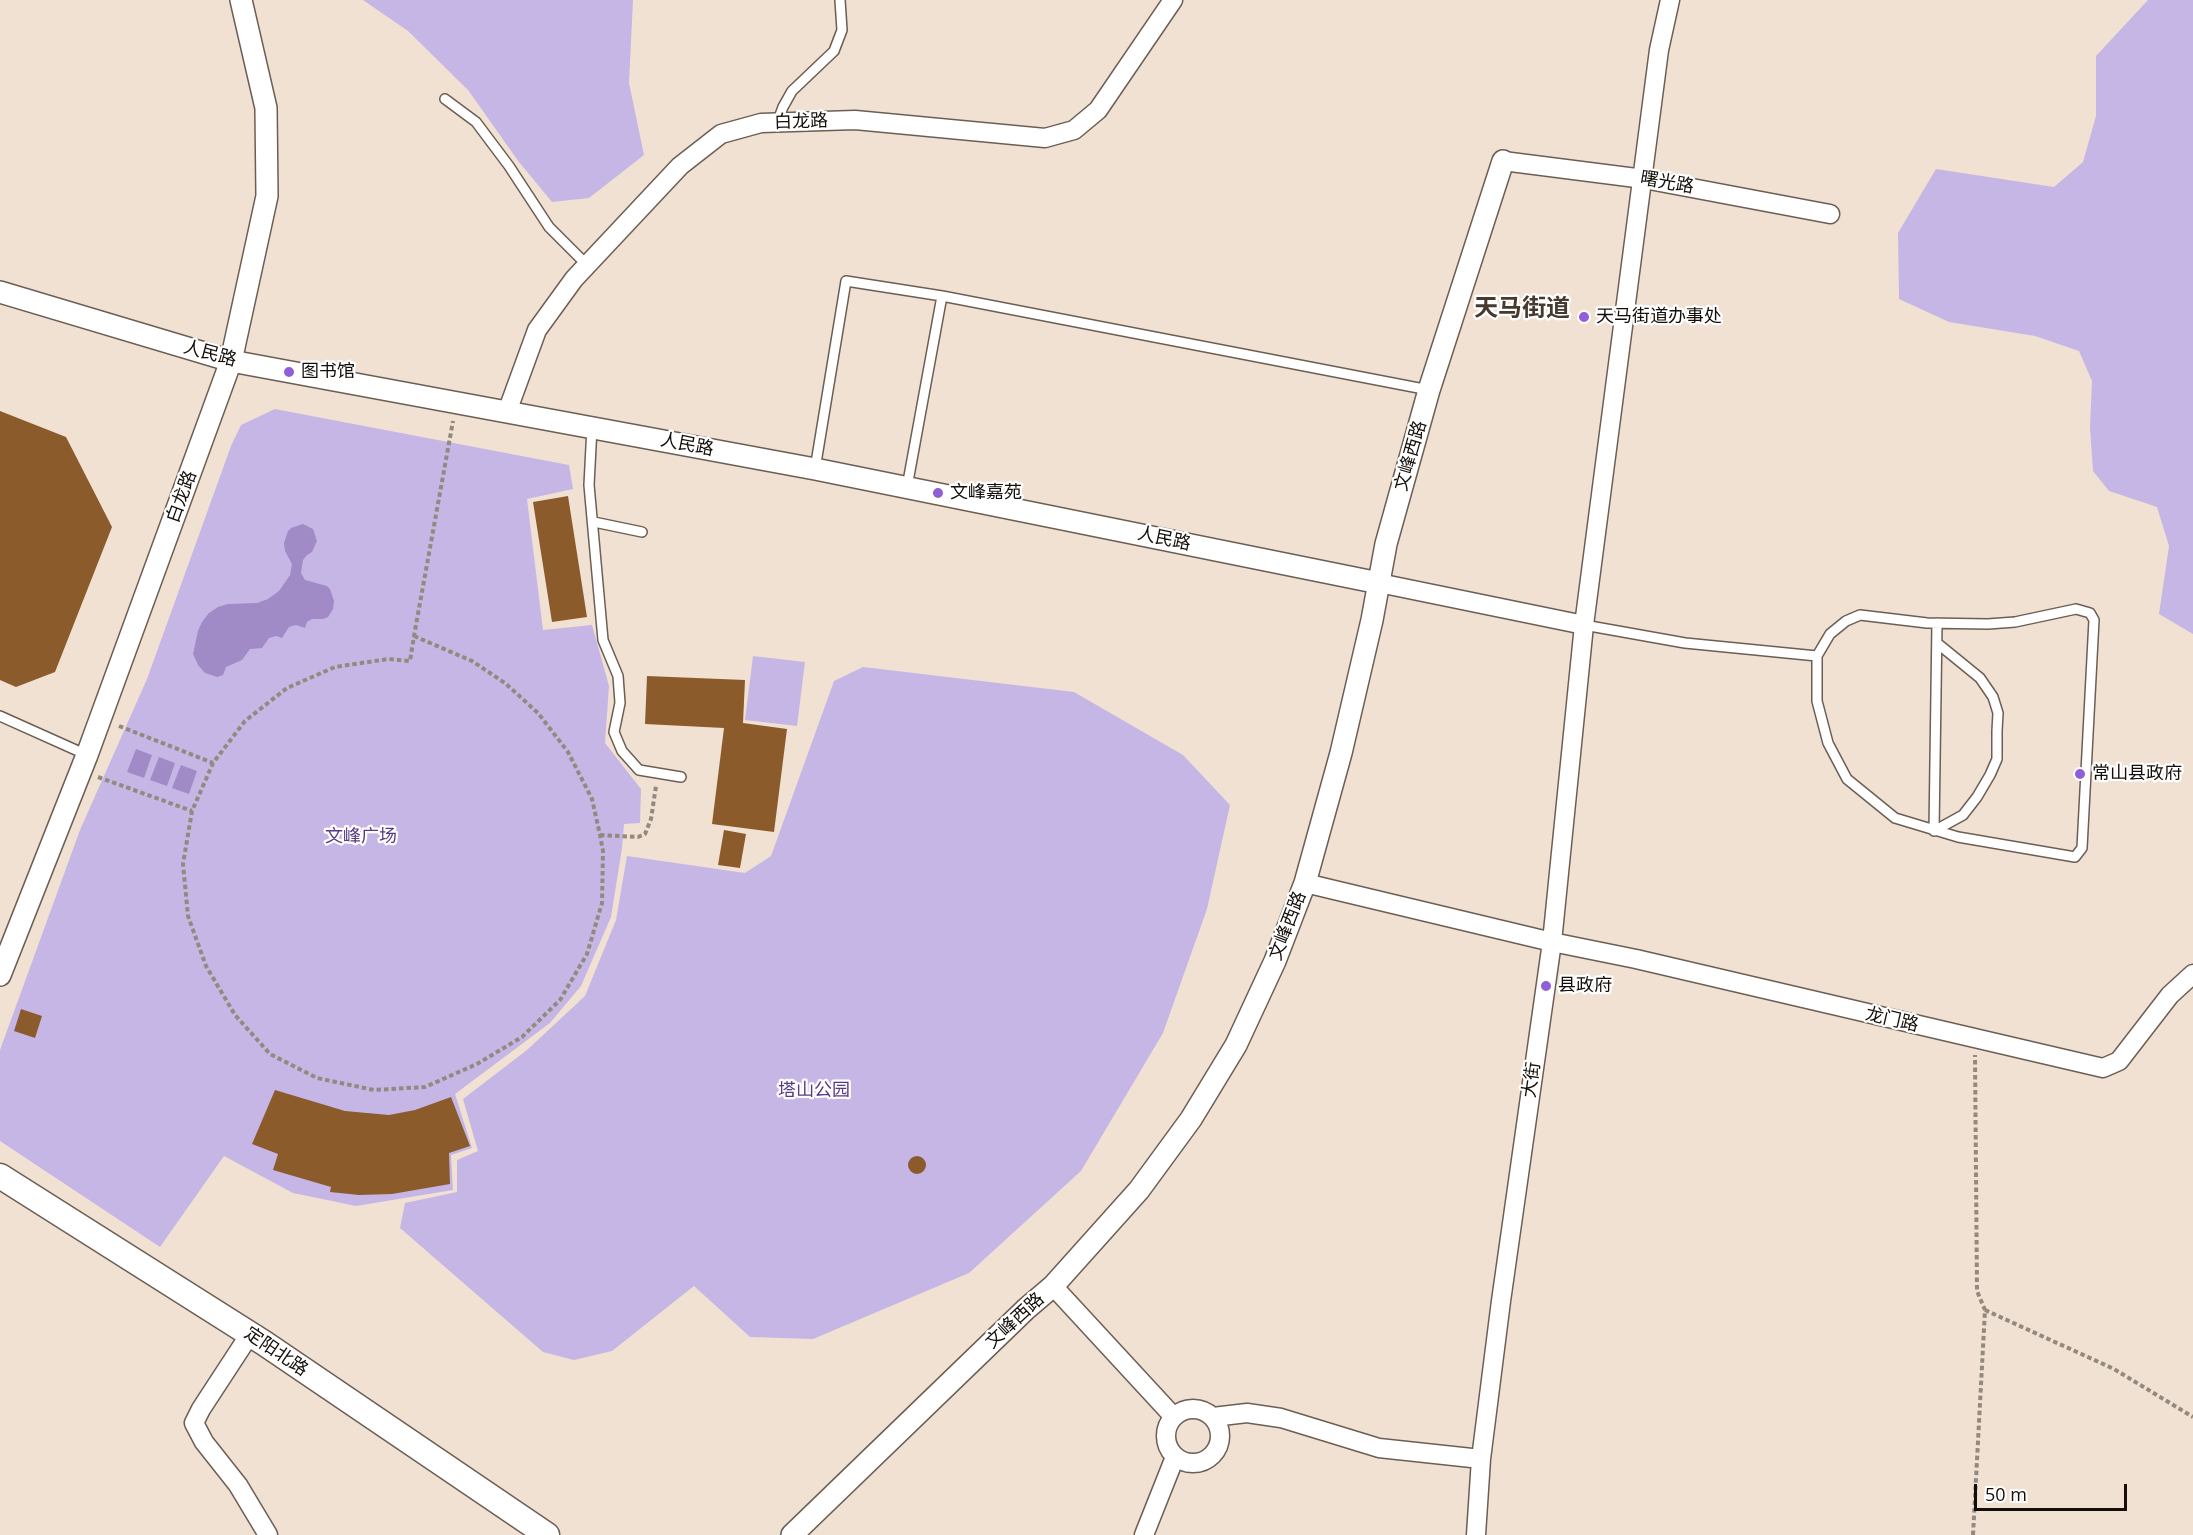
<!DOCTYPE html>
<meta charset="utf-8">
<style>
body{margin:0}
#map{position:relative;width:2193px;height:1535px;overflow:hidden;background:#f0e1d3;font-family:"Open Sans",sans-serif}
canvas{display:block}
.scale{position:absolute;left:1974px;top:1484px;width:153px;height:27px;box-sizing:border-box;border:3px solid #130e09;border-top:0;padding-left:8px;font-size:18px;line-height:21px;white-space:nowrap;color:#130e09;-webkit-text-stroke:4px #fff;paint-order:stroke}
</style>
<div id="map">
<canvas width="2193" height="1535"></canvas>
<div class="scale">50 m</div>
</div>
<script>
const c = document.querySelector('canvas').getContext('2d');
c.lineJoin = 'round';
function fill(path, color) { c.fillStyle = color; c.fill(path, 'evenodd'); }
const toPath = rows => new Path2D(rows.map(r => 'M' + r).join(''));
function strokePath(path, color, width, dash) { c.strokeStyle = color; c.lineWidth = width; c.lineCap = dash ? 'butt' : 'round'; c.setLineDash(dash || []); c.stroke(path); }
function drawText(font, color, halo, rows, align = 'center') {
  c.font = font + ' "Open Sans","Noto Sans SC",sans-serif'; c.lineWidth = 4.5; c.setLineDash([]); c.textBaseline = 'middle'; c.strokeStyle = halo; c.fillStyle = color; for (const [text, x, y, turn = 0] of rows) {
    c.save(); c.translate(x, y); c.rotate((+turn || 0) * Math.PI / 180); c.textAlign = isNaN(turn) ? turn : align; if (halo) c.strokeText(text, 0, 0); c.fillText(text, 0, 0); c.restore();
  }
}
fill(toPath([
 [363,0,633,0,629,83,644,155,589,198,552,202,519,162,468,90,408,31],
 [2148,0,2193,0,2193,634,2159,614,2169,546,2157,507,2109,491,2093,471,2090,427,2092,381,2079,351,2035,336,1949,322,1899,299,1898,233,1936,169,2054,187,2083,162,2096,116,2096,56],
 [275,409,569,465,573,489,527,499,543,630,592,625,609,686,605,743,641,789,640,823,624,824,622,848,611,917,581,986,550,1023,455,1094,472,1148,451,1155,453,1190,356,1206,293,1193,224,1156,160,1247,0,1141,0,1050,80,830,147,679,231,446,241,425],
 [753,656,805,662,797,726,745,720],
 [863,667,1074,692,1183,755,1230,805,1207,909,1163,1033,1081,1171,969,1273,813,1339,750,1337,694,1286,612,1351,574,1360,543,1352,400,1228,405,1203,457,1192,457,1160,478,1151,463,1099,527,1050,585,996,616,920,627,856,745,873,771,856,834,681]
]), '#c6b6e6');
fill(toPath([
 [303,524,313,529,317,541,312,552,307,555,303,560,301,573,305,580,327,586,330,589,334,601,333,609,328,617,323,619,312,619,307,622,305,628,296,625,289,627,282,638,276,636,269,638,262,648,250,649,242,660,226,667,223,675,217,677,205,673,198,665,193,654,198,631,202,622,209,613,218,607,228,604,257,603,268,599,279,591,290,575,292,564,285,551,284,543,288,531,291,528],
 [136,749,152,755,144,778,127,772],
 [159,757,175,763,167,786,150,780],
 [181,765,197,771,189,794,172,788]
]), '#a08bc6');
fill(toPath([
 [0,411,66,437,112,527,55,672,16,687,0,680],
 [568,496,587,617,552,622,533,502],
 [647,676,745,680,743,723,787,729,774,832,712,824,724,728,645,724],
 [724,830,746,834,740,868,718,865],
 [21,1009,42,1016,35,1038,14,1031],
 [275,1090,345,1111,389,1115,415,1110,451,1097,470,1146,449,1153,450,1184,392,1194,359,1195,330,1192,331,1187,273,1170,278,1154,252,1144],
 '908 1165a9 9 0 1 1 18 0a9 9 0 1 1-18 0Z'
]), '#8b5b2c');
const service = toPath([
 [445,99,476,122,509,166,549,227,587,265],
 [777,123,783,107,792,91,834,51,842,30,840,0],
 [592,427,589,485,603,640,618,676,620,703,614,732,622,751,639,770,681,777],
 [815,469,846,281,942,296,1429,390],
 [907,487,942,296],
 [594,522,642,532],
 [2076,609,2090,613,2094,620,2082,848,2075,857,1958,837,1895,818,1847,779,1828,743,1817,701,1817,656,1830,634,1846,621,1860,615,1927,623,1988,624,2015,622,2076,609],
 [1584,625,1685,643,1817,656],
 [1937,643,1980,678,1993,697,1998,713,1997,731,1997,759,1990,775,1977,797,1963,815,1934,831,1937,623],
 [0,716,87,755]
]);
const minor = toPath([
 [1503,161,1644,179,1830,214],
 [507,412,537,330,574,279,680,166,721,134,761,123,855,120,1045,138,1074,130,1098,110,1173,0],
 [1379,583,1584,625,1659,50,1670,0],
 [1305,883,1552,942,1636,959,2103,1068,2119,1061,2170,995,2193,974],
 [1053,1286,1173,1416],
 [250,1334,201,1409,194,1423,204,1442,238,1485,268,1535],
 '1166 1436a27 27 0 1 1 54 0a27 27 0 1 1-54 0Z',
 [1213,1417,1247,1413,1281,1418,1379,1448,1481,1459],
 [1144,1535,1175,1457],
 [1476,1535,1481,1459,1501,1301,1552,942,1584,625]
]);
const tertiary = toPath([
 [0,292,231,361,815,469,1379,583],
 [0,975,87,755,231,361,267,196,266,108,241,0],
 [792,1535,1026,1309,1053,1286,1139,1190,1191,1119,1236,1045,1275,961,1305,883,1341,753,1372,620,1386,544,1429,390,1503,161]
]);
const secondary = toPath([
 [0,1176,264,1343,547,1535]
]);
strokePath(service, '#6c5e53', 12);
strokePath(minor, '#6c5e53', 21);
strokePath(tertiary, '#6c5e53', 24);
strokePath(secondary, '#6c5e53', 27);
strokePath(toPath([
 [414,636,472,661,505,683,538,713,568,752,592,799,600,835,603,851,602,903,587,954,560,1000,522,1037,477,1064,425,1087,374,1090,317,1078,270,1054,235,1015,206,966,188,916,183,864,192,811,213,763,245,721,287,688,335,667,388,659,410,661,414,636,453,421],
 [119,726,213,763],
 [98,777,192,811],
 [600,835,638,837,645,834,651,819,656,786],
 [1985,1310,2114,1369,2193,1417],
 [1973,1535,1985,1310,1977,1291,1975,1055]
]), '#94897f', 4, [4.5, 3]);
strokePath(service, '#fff', 9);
strokePath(minor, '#fff', 18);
strokePath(tertiary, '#fff', 21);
strokePath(secondary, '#fff', 24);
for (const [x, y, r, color] of [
 [1584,317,6,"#905ed7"],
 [289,372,6,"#905ed7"],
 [938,493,6,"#905ed7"],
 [2080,774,6,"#905ed7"],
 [1546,986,6,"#905ed7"]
]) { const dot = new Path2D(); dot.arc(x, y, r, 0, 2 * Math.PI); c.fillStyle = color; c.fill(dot); strokePath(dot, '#fff', 2); }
drawText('18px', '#130e09', '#fff', [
 ["白龙路",801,122,-2],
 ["曙光路",1667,183,10],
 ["人民路",210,354,15],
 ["人民路",687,445,11],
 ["文峰西路",1411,456,-74],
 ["白龙路",182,497,-70],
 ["人民路",1164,539,12],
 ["文峰西路",1288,926,-69],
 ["龙门路",1892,1020,13],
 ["大街",1532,1080,-82],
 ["文峰西路",1015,1321,-43],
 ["定阳北路",276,1352,34]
]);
drawText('18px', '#130e09', '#fff', [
 ["天马街道办事处",1596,317],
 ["图书馆",301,372],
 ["文峰嘉苑",950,493],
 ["常山县政府",2092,774],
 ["县政府",1558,986]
], 'left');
drawText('18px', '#593b84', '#fff', [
 ["文峰广场",361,837],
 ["塔山公园",814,1091]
]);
drawText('bold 24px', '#463a2f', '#fff', [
 ["天马街道",1522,309]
]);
</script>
